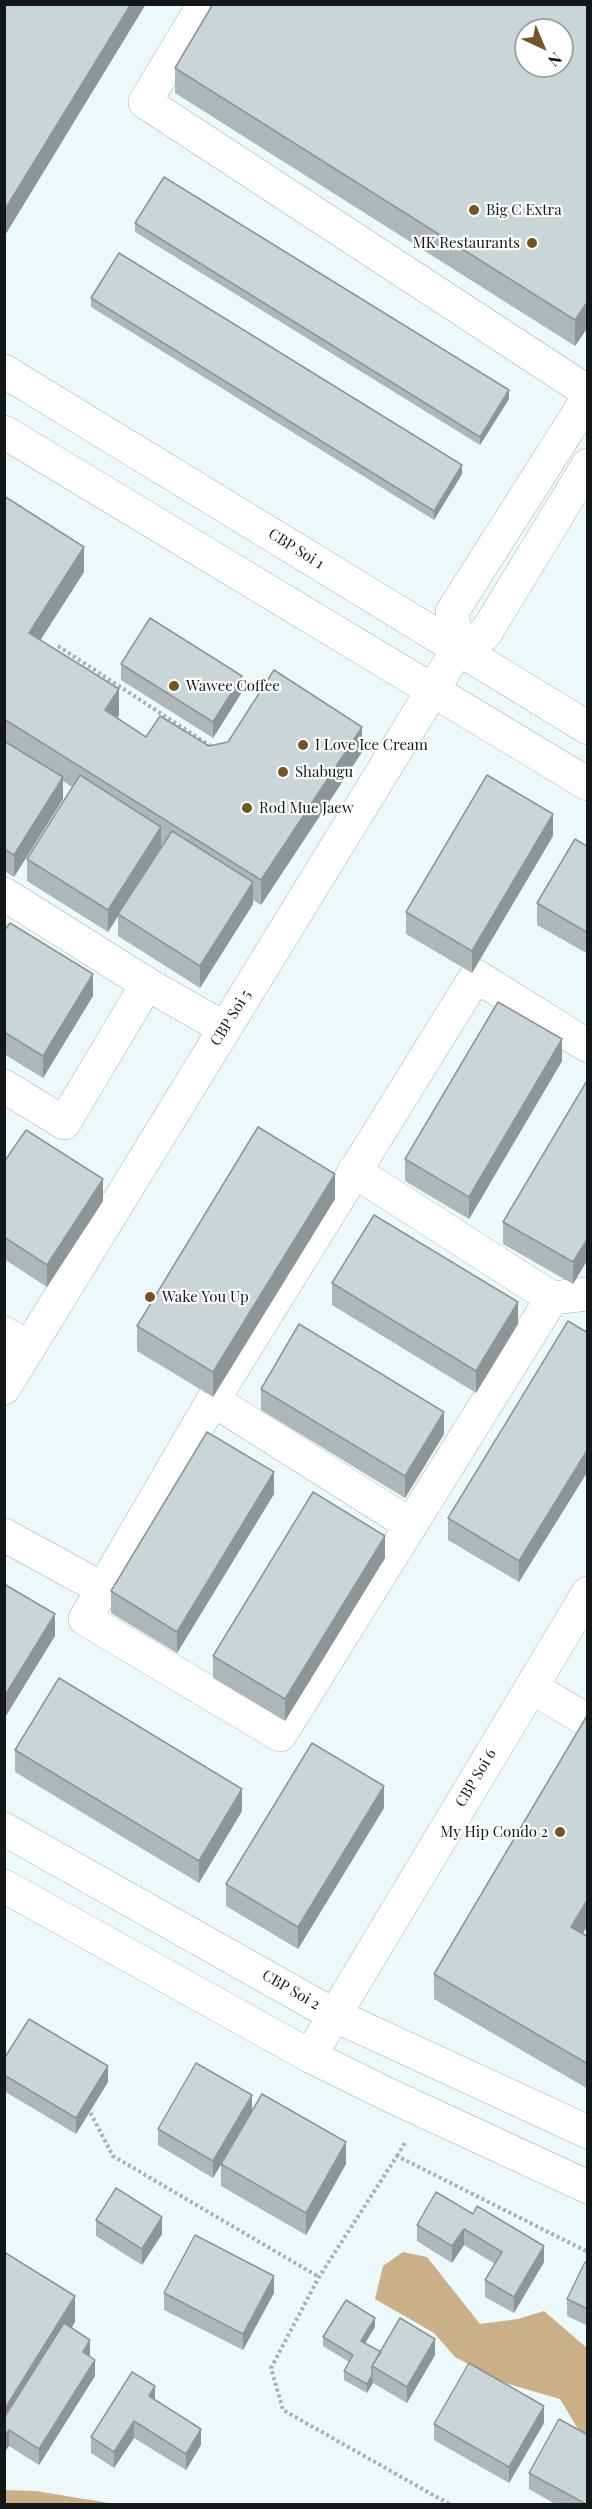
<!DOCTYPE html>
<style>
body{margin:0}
#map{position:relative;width:592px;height:2509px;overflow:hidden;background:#ecf8fa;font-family:"Playfair Display",serif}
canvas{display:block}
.frame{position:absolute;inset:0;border:6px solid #131718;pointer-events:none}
.north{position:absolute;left:514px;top:18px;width:60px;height:60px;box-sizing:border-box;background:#fff;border:2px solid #a1a2a3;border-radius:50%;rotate:136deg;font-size:16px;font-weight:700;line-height:24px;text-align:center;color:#131718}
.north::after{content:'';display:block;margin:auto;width:21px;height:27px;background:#715428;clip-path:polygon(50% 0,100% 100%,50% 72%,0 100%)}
</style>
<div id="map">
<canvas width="592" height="2509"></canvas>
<div class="frame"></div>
<div class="north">N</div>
</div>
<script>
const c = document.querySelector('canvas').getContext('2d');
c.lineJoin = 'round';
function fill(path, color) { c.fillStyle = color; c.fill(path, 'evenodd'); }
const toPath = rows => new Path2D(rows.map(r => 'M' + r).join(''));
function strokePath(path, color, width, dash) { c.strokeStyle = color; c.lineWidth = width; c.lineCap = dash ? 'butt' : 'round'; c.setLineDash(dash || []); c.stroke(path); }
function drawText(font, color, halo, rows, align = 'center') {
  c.font = font + ' "Playfair Display",serif'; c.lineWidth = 4.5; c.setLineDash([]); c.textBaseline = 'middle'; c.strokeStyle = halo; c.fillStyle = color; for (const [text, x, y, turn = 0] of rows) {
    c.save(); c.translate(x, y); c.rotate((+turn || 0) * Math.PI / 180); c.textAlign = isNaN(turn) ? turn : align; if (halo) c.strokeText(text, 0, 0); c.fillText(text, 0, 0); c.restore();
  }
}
fill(toPath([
 [403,2252,427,2257,480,2324,518,2319,544,2311,587,2348,587,2441,584,2439,560,2399,505,2383,455,2357,434,2333,375,2299,383,2266],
 [5,2490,36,2491,115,2504,5,2504]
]), '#caaf88');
const minor = toPath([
 [204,4,145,102,588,392],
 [4,371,588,728],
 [4,432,588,784],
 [458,649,452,612,588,398],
 [4,894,147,984,224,1028],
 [588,1046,476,976,213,1400,85,1619,280,1735,552,1298,588,1294],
 [4,1086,64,1123,147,984],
 [354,1171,552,1298],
 [4,1333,29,1348],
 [4,1388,458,649,485,634,588,465],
 [213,1400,411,1525],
 [4,1535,103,1589],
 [531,1687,588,1721],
 [4,1829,334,2015,588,2132],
 [4,1886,310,2056,391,2096,588,2187],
 [310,2056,588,1593]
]);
strokePath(minor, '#a5b1b3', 34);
strokePath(toPath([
 [58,646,215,749],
 [86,2109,90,2112,113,2156,319,2277],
 [397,2156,406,2141],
 [449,2504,283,2410,271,2368,319,2277,397,2156,588,2252]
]), '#a8b1b3', 4, [3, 3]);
strokePath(minor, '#fff', 33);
fill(toPath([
 [588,4,588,327,575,346,175,93,175,68],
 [135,223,509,399,480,445,135,232],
 [91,298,462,474,434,520,91,307],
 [4,496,84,572,40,640,119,715,116,718,146,737,209,746,362,752,261,905,253,900,253,904,200,988,118,936,118,916,108,932,27,881,27,859,72,787,63,781,63,799,14,877,4,871],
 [121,664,242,692,213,738,121,680],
 [553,836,472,973,406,934,406,912],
 [588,847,588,954,537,925,537,903],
 [4,931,93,996,43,1078,4,1054],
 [562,1061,469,1219,405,1181,405,1159],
 [588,1079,588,1259,573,1284,503,1244,503,1222],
 [4,1162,103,1201,47,1287,4,1259],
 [335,1199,213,1397,137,1351,137,1326],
 [332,1283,518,1324,476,1393,332,1305],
 [588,1333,588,1471,519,1582,448,1540,448,1518],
 [261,1389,444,1434,405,1498,261,1410],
 [274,1494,177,1653,111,1613,111,1591],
 [385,1558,285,1721,213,1678,213,1656],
 [588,1714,588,1925,582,1934,588,1937,588,2089,434,1999,434,1974],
 [15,1750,242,1811,199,1883,15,1772],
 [384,1808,298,1949,226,1906,226,1884],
 [4,2059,108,2082,76,2134,4,2091],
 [252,2111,346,2164,306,2235,221,2186,221,2164,249,2117,213,2178,158,2145,158,2129],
 [436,2192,544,2262,514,2313,485,2297,485,2280,495,2264,464,2245,452,2263,417,2241,417,2225],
 [96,2220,162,2234,142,2265,96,2236],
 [4,2252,75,2322,71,2328,90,2357,95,2376,39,2465,9,2446],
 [588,2264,588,2326,567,2316,567,2299],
 [164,2293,274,2293,243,2350,164,2310],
 [375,2327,365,2343,381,2352,435,2355,407,2403,373,2383,367,2393,344,2380,344,2371,349,2362,323,2346,323,2337],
 [155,2400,201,2445,186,2470,134,2438,114,2468,91,2453,91,2437],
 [544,2423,509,2483,434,2440,434,2424],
 [529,2473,588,2505,557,2505,529,2489]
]), '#adb7b9');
fill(toPath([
 [131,4,146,4,4,237,4,211],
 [588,301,588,327,575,346,575,320],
 [509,390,509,399,480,445,480,437],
 [462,465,462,474,434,520,434,511],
 [84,547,84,572,29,658,29,633],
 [242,676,242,692,213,738,213,722],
 [119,689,119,715,105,736,105,710],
 [362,727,362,752,261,905,261,880],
 [63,777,63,799,14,877,14,855],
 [553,814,553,836,472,973,472,951],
 [161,827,161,849,118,914,118,916,108,932,108,910],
 [253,882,253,904,200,988,200,966],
 [93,974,93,996,43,1078,43,1056],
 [562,1039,562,1061,469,1219,469,1197],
 [335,1174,335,1199,213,1397,213,1372],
 [103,1179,103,1201,47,1287,47,1265],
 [588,1238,588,1259,573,1284,573,1262],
 [518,1302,518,1324,476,1393,476,1371],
 [444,1412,444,1434,405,1498,405,1476],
 [588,1449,588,1471,519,1582,519,1561],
 [274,1472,274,1494,177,1653,177,1632],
 [385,1536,385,1558,285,1721,285,1699],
 [55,1614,55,1636,4,1719,4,1697],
 [384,1786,384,1808,298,1949,298,1927],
 [242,1789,242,1811,199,1883,199,1861],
 [588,1899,588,1925,571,1953,571,1927],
 [108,2066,108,2082,76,2134,76,2118],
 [252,2095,252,2112,213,2178,213,2161],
 [346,2142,346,2164,306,2235,306,2213],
 [162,2217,162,2234,142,2265,142,2249],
 [464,2229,464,2245,452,2263,452,2246],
 [544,2246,544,2262,514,2313,514,2297],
 [274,2276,274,2293,243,2350,243,2334],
 [75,2296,75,2322,4,2435,4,2410],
 [375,2318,375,2327,361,2350,361,2341],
 [435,2339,435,2355,407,2403,407,2387],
 [90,2340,90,2357,83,2352],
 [95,2360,95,2376,39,2465,39,2449],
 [372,2375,373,2383,367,2393,367,2384],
 [155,2386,155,2403,149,2396],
 [544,2406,544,2423,509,2483,509,2467],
 [134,2421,134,2438,114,2468,114,2452],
 [201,2429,201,2445,186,2470,186,2454],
 [9,2430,9,2446,4,2453,4,2436]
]), '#8d9596');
const building = toPath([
 [4,4,131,4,4,211,4,4],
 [213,4,588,4,588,301,575,320,175,68,213,4],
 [526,30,562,30,562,66,526,66,526,30],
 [164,177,509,390,480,437,135,223,164,177],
 [119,253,462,465,434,511,91,298,119,253],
 [4,496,84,547,29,633,119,689,105,710,146,737,160,716,209,746,228,742,274,670,362,727,261,880,4,719,4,496],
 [150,618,242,676,213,722,121,664,150,618],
 [4,741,63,777,14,855,4,849,4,741],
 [80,775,161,827,108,910,27,859,80,775],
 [487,775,553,814,472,951,406,912,487,775],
 [172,831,253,882,200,966,118,914,172,831],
 [575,839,588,847,588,933,537,903,575,839],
 [10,923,93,974,43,1056,4,1032,4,931,10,923],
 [498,1002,562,1039,469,1197,405,1159,498,1002],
 [588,1079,588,1238,573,1262,503,1222,588,1079],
 [258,1127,335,1174,213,1372,137,1326,258,1127],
 [26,1130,103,1179,47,1265,4,1237,4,1162,26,1130],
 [374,1215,518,1302,476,1371,332,1283,374,1215],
 [568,1321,588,1333,588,1449,519,1561,448,1518,568,1321],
 [299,1324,444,1412,405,1476,261,1389,299,1324],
 [207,1432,274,1472,177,1632,111,1591,207,1432],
 [313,1492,385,1536,285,1699,213,1656,313,1492],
 [4,1584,55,1614,4,1697,4,1584],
 [59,1678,242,1789,199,1861,15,1750,59,1678],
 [588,1714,588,1899,571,1927,588,1937,588,2064,434,1974,588,1714],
 [312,1743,384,1786,298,1927,226,1884,312,1743],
 [29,2019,108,2066,76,2118,4,2075,4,2059,29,2019],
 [196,2063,252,2095,213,2161,158,2129,196,2063],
 [262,2094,346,2142,306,2213,221,2164,262,2094],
 [116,2188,162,2217,142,2249,96,2220,116,2188],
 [436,2192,473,2214,477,2206,544,2246,514,2297,485,2280,502,2252,464,2229,452,2246,417,2225,436,2192],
 [195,2235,274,2276,243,2334,164,2293,195,2235],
 [4,2252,75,2296,4,2410,4,2252],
 [585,2262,588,2264,588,2309,567,2299,585,2262],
 [346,2300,375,2318,361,2341,381,2352,372,2366,372,2375,367,2384,344,2371,353,2355,323,2337,346,2300],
 [400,2318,435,2339,407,2387,372,2366,400,2318],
 [64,2323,90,2340,83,2352,95,2360,39,2449,9,2430,4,2436,4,2418,64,2323],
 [469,2363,544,2406,509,2467,434,2424,469,2363],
 [132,2372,155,2386,149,2396,201,2429,186,2454,134,2421,114,2452,91,2437,132,2372],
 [559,2419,588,2435,588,2505,529,2473,559,2419]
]);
fill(building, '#c9d5d7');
strokePath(building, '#8d9596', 1.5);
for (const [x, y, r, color] of [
 [474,210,6,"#715428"],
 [532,243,6,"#715428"],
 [174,686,6,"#715428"],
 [303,745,6,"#715428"],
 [283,772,6,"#715428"],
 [247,808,6,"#715428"],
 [150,1297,6,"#715428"],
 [560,1832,6,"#715428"]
]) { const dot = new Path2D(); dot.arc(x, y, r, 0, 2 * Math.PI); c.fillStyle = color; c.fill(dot); strokePath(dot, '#fff', 2); }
drawText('15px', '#131718', '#fff', [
 ["Big C Extra",486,210],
 ["MK Restaurants",520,243,"right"],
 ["Wawee Coffee",186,686],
 ["I Love Ice Cream",315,745],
 ["Shabugu",295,772],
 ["Rod Mue Jaew",259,808],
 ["Wake You Up",162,1297],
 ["My Hip Condo 2",548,1832,"right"]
], 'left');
drawText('15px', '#131718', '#fff', [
 ["CBP Soi 1",296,549,32],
 ["CBP Soi 5",231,1018,-58],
 ["CBP Soi 6",476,1778,-59],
 ["CBP Soi 2",291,1990,30]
]);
</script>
